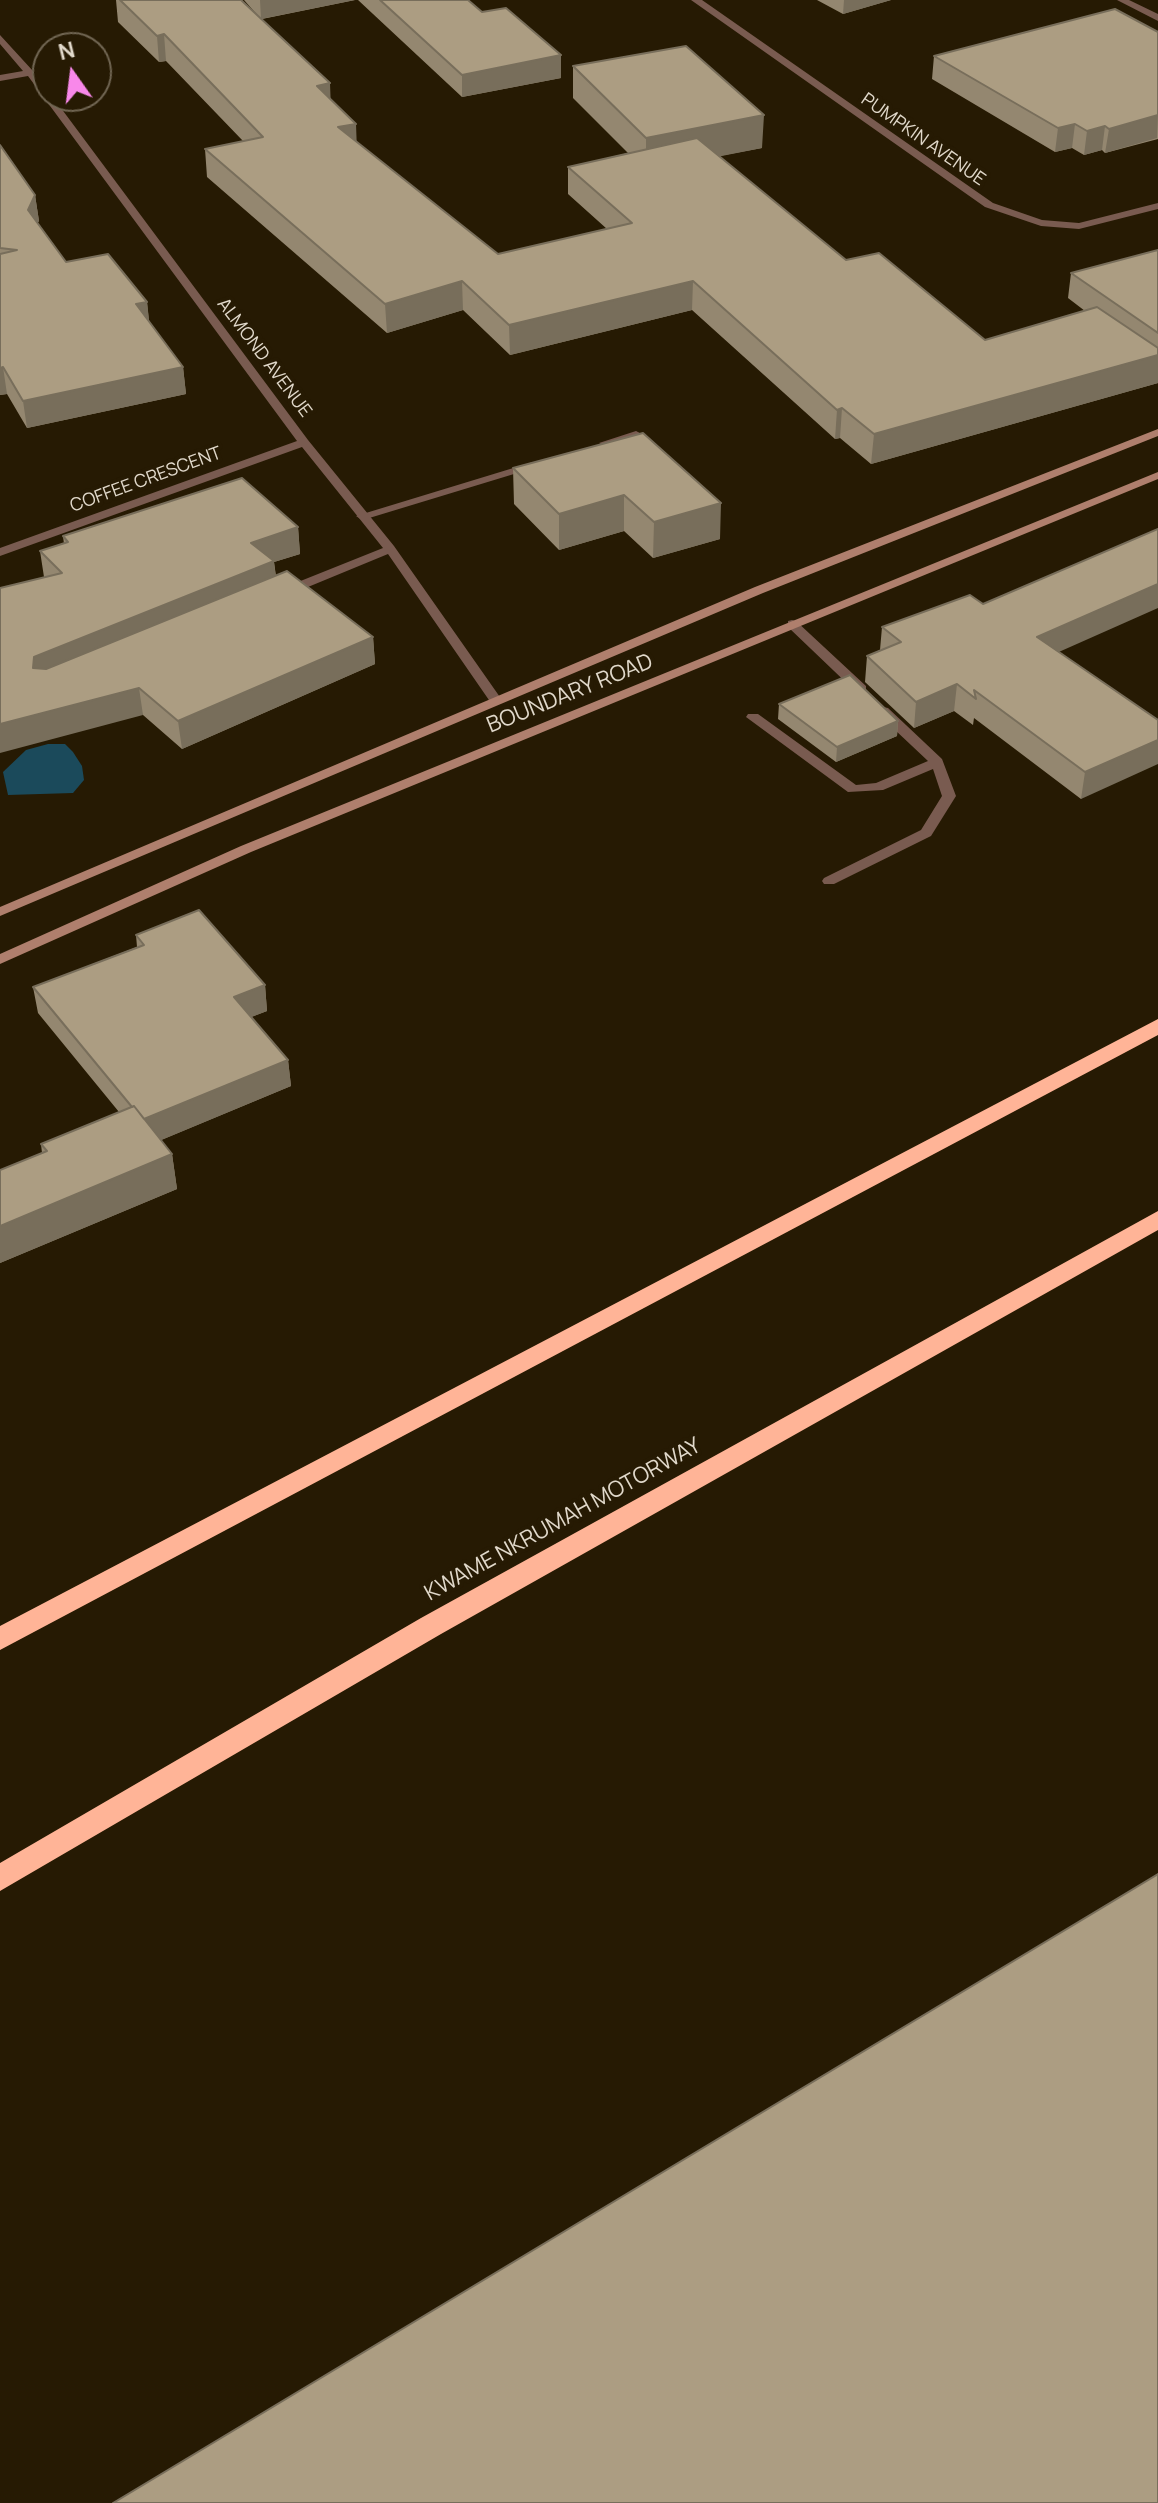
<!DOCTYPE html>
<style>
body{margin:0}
#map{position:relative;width:1158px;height:2503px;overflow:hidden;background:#261a03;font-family:Manrope,sans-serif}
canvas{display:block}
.north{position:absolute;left:32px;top:32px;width:80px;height:80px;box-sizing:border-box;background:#261a03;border:2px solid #716653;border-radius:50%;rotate:346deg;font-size:22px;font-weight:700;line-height:32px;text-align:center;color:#e1d9cb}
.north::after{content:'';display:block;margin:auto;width:28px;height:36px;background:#f888ea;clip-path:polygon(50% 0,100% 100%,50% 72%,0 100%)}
</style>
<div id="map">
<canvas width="1158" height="2503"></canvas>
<div class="north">N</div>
</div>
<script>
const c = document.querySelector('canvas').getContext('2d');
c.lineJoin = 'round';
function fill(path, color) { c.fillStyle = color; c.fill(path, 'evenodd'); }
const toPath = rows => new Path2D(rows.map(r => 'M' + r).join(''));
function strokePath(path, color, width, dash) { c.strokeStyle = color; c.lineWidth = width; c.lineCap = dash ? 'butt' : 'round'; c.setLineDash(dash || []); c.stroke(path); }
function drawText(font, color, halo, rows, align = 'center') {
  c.font = font + ' Manrope,sans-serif'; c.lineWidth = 8; c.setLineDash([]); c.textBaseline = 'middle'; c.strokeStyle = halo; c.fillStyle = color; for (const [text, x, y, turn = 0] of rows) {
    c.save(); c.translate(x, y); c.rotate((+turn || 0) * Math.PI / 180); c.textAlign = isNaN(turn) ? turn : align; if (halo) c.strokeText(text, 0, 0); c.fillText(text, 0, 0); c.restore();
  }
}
fill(toPath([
 [48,744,65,744,73,752,82,766,84,780,73,793,8,795,3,772,26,750]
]), '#1b4a5b');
fill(toPath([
 [636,431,642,434,640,436,605,446,599,443,636,431],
 [533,462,537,463,537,467,366,519,362,520,356,516,533,462],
 [792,620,796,621,866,686,866,692,856,692,788,627,788,621,792,620],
 [883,707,888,708,942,759,956,796,931,836,834,884,824,884,822,881,824,878,921,830,942,796,933,769,883,790,848,792,746,717,748,714,758,714,856,785,876,783,928,761,878,714,878,708,883,707]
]), '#795b50');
fill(toPath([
 [691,0,702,0,993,203,1042,220,1079,223,1158,203,1158,209,1079,229,1041,226,985,207,691,0],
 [1117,0,1129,0,1158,14,1158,21,1117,0],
 [0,35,33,71,48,91,48,96,52,96,308,440,394,546,502,700,501,703,491,703,388,554,291,594,283,594,283,588,383,548,302,447,0,556,0,548,297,441,28,76,0,81,0,75,23,71,0,44,0,35]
]), '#795b50');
fill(toPath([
 [1158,429,1158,436,763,593,0,916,0,907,755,587,1158,429],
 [1158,472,1158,479,251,852,0,964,0,954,241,846,1158,472]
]), '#af7f6d');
fill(toPath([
 [1158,1019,1158,1035,0,1650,0,1626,1158,1019],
 [1158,1211,1158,1230,441,1634,0,1891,0,1863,421,1618,1158,1211]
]), '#ffb497');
fill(toPath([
 [116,0,241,0,259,17,244,0,355,0,262,19,331,99,357,143,498,254,607,229,568,194,568,167,628,153,573,98,573,66,762,148,719,156,846,260,985,340,1085,311,1068,298,1071,273,1158,250,1158,383,871,464,840,438,835,439,692,310,510,355,463,310,387,333,207,177,205,149,243,141,166,61,159,62,118,22],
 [358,0,468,0,482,12,561,55,561,78,462,97],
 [817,0,891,0,843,14],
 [1158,32,1158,139,1105,153,1102,150,1084,155,1072,148,1055,152,932,79,934,56],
 [0,145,35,195,39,221,37,223,66,262,147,302,149,322,183,367,186,394,27,428,7,394,0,395],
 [643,433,720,539,653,558,624,531,559,550,514,504,513,468],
 [298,527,300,554,274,562,276,576,373,637,375,664,182,749,143,715,44,577,40,551,64,544,63,536],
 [983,604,1059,652,1158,720,1081,799,974,718,973,725,954,711,914,728,865,682,867,656,880,650,882,627],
 [779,704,898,721,897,736,836,762,778,719],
 [136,935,265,985,267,1011,251,1017,288,1060,291,1086,161,1140,172,1154,177,1189,0,1263,0,1170,42,1153,41,1144,119,1112,38,1013,33,987,137,947]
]), '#948770');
fill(toPath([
 [260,0,355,0,261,19],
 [844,0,891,0,843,14],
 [164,34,166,61,159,62,157,36],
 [561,55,561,78,462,97,462,75],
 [330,83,331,110,317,86],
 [764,115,762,148,646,171,646,138],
 [1158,115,1157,138,1105,153,1109,129],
 [356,124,357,151,338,127],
 [1075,124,1072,148,1055,152,1058,128],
 [1105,126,1102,150,1084,155,1087,131],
 [35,195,39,221,31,235,28,210],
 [462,281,463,310,387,333,385,304],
 [693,281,692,310,510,355,509,325],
 [147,302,150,328,136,304],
 [1158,355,1158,383,871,464,874,434],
 [3,367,7,394,0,395,0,368],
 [183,367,186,394,27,428,23,401],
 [842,408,840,438,835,439,837,410],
 [624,495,624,531,559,550,559,514],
 [721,503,720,539,653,558,654,522],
 [298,527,300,554,274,562,277,588,38,684,33,668,34,657,251,543],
 [1158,584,1158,608,1034,663,1037,637],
 [373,637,375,664,182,749,178,721],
 [957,684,954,711,914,728,916,702],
 [139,688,143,715,0,753,0,724],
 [898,721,897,736,836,762,837,747],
 [1158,740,1158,764,1081,799,1085,772],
 [265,985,267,1011,236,1023,234,997],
 [288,1060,291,1086,147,1146,143,1120],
 [172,1154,177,1189,0,1263,0,1226]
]), '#786e5b');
const building = toPath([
 [120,0,241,0,330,83,317,86,356,124,338,127,498,254,632,223,568,167,697,138,846,260,879,253,985,340,1097,307,1158,348,1158,355,874,434,842,408,837,410,693,281,509,325,462,281,385,304,205,149,263,137,164,34,157,36,120,0],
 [380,0,468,0,482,12,506,8,561,55,462,75,380,0],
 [1115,9,1158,32,1158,115,1109,129,1105,126,1087,131,1075,124,1058,128,934,56,1115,9],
 [686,46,764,115,646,138,573,66,686,46],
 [0,145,35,195,28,210,66,262,108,254,147,302,136,304,183,367,23,401,3,367,0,368,0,254,17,250,0,248,0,145],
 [1158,250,1158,333,1071,273,1158,250],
 [643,433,721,503,654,522,624,495,559,514,513,468,643,433],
 [242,478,298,527,251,543,274,561,34,657,33,668,46,669,287,571,373,637,178,721,139,688,0,724,0,588,62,573,40,551,68,542,63,536,242,478],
 [1158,529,1158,584,1037,637,1158,720,1158,740,1085,772,974,690,976,699,957,684,916,702,867,656,901,642,882,627,970,595,983,604,1158,529],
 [850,675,898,721,837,747,779,704,850,675],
 [199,910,265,985,234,997,288,1060,144,1119,134,1106,132,1107,33,987,144,945,136,935,199,910],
 [134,1106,172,1154,0,1226,0,1170,47,1151,41,1144,134,1106],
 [1158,1874,1158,2503,113,2503,1158,1874]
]);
fill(building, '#ac9d82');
strokePath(building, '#786e5b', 2);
drawText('18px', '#e1d9cb', '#261a03', [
 ["PUMPKIN AVENUE",923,140,35],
 ["ALMOND AVENUE",264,358,53],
 ["COFFEE CRESCENT",146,480,-20]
]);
drawText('22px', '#e1d9cb', '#261a03', [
 ["BOUNDARY ROAD",570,694,-22],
 ["KWAME NKRUMAH MOTORWAY",563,1520,-29]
]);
</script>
